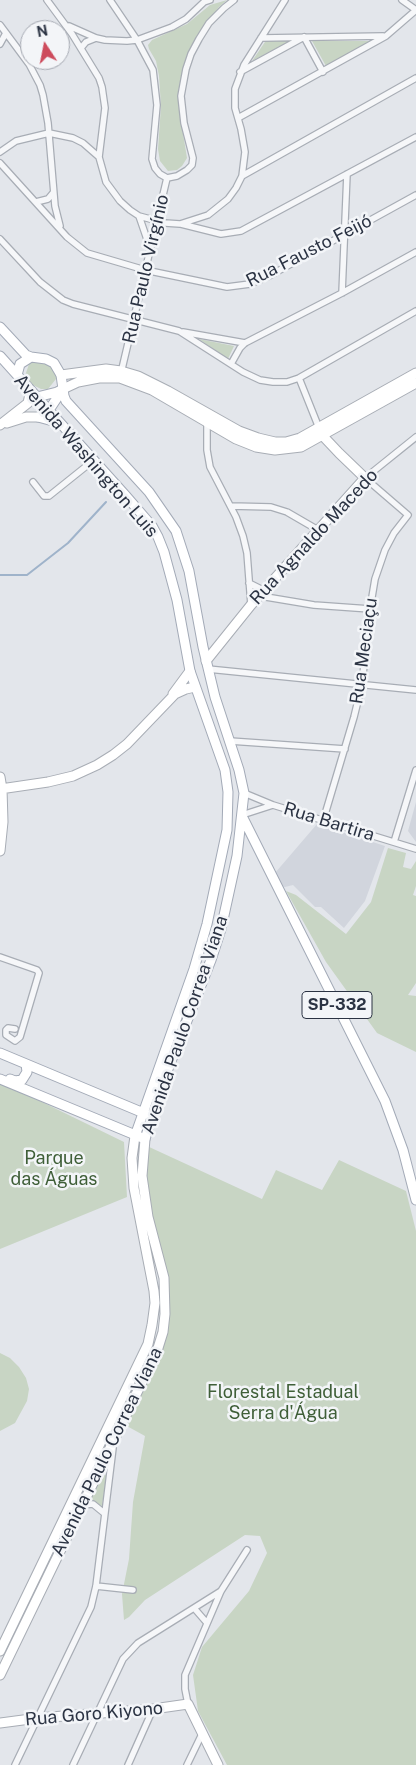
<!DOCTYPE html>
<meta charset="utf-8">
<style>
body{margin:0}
#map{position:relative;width:416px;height:1765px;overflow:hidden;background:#e3e6eb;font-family:"Public Sans",sans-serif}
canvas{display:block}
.north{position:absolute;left:20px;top:20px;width:50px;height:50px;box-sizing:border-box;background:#f3f5f8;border:1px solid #a3a7b0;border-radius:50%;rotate:349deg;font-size:14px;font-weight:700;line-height:20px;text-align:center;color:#2b3343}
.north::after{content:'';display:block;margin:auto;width:18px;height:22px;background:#cd4b5c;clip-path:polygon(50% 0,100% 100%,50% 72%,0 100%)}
</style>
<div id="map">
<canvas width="416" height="1765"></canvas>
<div class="north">N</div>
</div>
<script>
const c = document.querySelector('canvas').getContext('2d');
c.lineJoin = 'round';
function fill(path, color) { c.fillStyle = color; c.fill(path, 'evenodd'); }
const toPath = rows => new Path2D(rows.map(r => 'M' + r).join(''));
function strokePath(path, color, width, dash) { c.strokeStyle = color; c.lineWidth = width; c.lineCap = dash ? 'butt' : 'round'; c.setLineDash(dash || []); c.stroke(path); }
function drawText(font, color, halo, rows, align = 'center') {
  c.font = font + ' "Public Sans",sans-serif'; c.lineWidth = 5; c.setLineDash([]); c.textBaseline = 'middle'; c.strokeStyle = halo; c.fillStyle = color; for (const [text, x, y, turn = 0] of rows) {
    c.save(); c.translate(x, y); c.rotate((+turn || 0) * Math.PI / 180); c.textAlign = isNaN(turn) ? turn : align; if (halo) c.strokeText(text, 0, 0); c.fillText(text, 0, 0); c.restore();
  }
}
fill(toPath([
 [416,802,416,842,408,831],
 [317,824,385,846,365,901,344,928,321,907,315,907,293,885,285,887,281,886,275,873]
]), '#d1d5dd');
fill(toPath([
 [227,0,219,7,202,29,187,55,179,87,178,102,187,158,182,166,177,170,168,171,160,161,158,149,161,106,159,76,156,61,149,49,148,45,152,40,187,24,210,5],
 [267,39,292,40,252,61],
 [312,41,370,41,326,66],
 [199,339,234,346,228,359],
 [38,361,48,362,53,368,56,373,56,379,48,389,41,389,33,385,25,376,29,364],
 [388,848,406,853,403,867,411,869,416,861,416,886,413,895,416,896,416,983,408,995,416,996,416,1052,377,1033,326,962,286,891,296,895,346,934,371,902],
 [0,1084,40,1101,124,1142,127,1197,0,1249],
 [147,1146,262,1199,276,1170,322,1190,339,1160,406,1191,416,1231,416,1765,227,1765,198,1711,193,1675,202,1647,249,1591,267,1553,260,1536,245,1535,145,1600,129,1617,124,1620,122,1594,129,1559,133,1502,145,1436,125,1425,161,1352,167,1318,145,1180],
 [0,1353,10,1358,19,1367,26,1378,29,1389,27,1401,15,1423,0,1431],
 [106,1475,106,1478,102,1506,93,1501,88,1501,102,1476]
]), '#c8d5c4');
strokePath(toPath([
 [0,575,27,575,68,543,106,502]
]), '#9fb3ca', 2);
const street = toPath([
 [47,0,72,34,99,78,102,87,105,108,99,157,106,182,120,201,130,210,139,216,165,223,180,224,208,215,228,199,236,188,242,176,245,152,241,129,235,108,235,89,244,65,285,0],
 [110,0,137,40,153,70,157,105,152,159,155,168,160,174,167,178],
 [402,0,416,10],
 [0,25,29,64,40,85,43,95,48,123,55,206,60,226],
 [69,26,96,38,105,40,127,41,137,40,172,27,186,19,204,2,210,0],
 [261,38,383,36],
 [0,44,6,33],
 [81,48,86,42,96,38],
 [240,72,304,37,323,72],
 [238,118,386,36,416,10],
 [0,152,16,141,49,133,73,138,83,143,99,157],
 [0,163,67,237,87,253,145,270,227,287,250,284,269,276,416,195],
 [242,176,416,78],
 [167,178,177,176,187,170,192,165,193,158,184,123,181,96,186,69,191,54,199,39,209,23,224,8,234,0],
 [36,202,48,199,53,193],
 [139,216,150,248],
 [181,224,221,234,241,231,416,137],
 [0,239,40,282,63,300,73,304,179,331,243,372,260,380,273,382,287,382,299,378,416,311],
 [342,293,347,174],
 [183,332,245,343],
 [231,364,240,348,245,343,342,293,416,252],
 [121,373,167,178],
 [299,378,319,428],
 [207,420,207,450,210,467,236,517,243,536,247,553,251,605],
 [33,482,44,496,49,496,94,460],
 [231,506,271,507,287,512,318,530],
 [249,583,265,591],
 [260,596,314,605,370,609],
 [208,669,416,690],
 [230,741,345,749],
 [244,793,273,805,416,849],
 [242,815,273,805],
 [323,821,354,717,362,684,370,609,375,579,385,550,394,533,408,515,365,478,416,437],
 [394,842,416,770],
 [0,957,37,970,39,973,20,1037,15,1041,6,1035,6,1030,8,1028,15,1029],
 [82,1505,93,1504,104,1513],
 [96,1586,133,1590],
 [194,1608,207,1623],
 [188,1704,185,1689,185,1675,221,1591,247,1550],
 [15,1765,91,1607,96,1586,113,1448],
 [73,1765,123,1659,138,1643,221,1591],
 [128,1765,153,1709],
 [187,1765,202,1734]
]);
const secondary = toPath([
 [61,375,106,369,121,371,138,376,168,391,239,431,258,438,275,442,286,442,300,438,416,373],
 [63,389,78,382,99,378,120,378,152,390,236,439,256,447,275,450,301,447,416,383],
 [7,423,26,417,38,417],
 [0,425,28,403,30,394,27,386],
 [206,661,251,605,365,478,339,453,322,435,320,430],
 [173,694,190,671],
 [0,777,2,789,3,822,0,851],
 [0,789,48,782,73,776,97,765,113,755,127,744,175,694,186,689,195,687],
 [0,1651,148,1344,152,1325,155,1303,154,1291,134,1188,132,1158,135,1136],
 [0,1675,143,1380,158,1348,163,1332,165,1314,164,1278,148,1217,142,1176,145,1139],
 [0,1723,38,1718,153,1709,188,1704,218,1765]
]);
const primary = toPath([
 [0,327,26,355,31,357,46,359,54,363,61,375,64,396,66,401,149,492,176,531,189,571,203,647,215,697,239,770,244,793,237,856,221,929,211,960,164,1079,145,1139,0,1079],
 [0,356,126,496,152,526,158,537,164,552,177,600,190,671,225,770,228,792,227,830,207,924,194,969,135,1136],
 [17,375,20,364,31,357],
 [37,397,57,392,63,389],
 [49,410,63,389],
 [38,417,60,423],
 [242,816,385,1101,403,1150,416,1200],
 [0,1053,146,1114],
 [10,1079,15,1081,22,1080,27,1072,26,1064]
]);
strokePath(street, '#a8adb5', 8);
strokePath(secondary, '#a8adb5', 11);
strokePath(primary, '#a3aab7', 11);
strokePath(street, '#f6f7f9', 5.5);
strokePath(secondary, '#fff', 9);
strokePath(primary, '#fff', 9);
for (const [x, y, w] of [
 [337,1005,70]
]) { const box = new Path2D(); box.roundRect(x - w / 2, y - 13.5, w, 27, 4); c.fillStyle = '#f3f5f8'; c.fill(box); strokePath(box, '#2b3343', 1); }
drawText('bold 16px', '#2b3343', null, [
 ["SP-332",337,1005]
]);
drawText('18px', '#2b3343', '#f3f5f8', [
 ["Rua Fausto Feijó",309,251,-27],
 ["Rua Paulo Virgínio",146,269,-77],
 ["Avenida Washington Luis",86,456,49],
 ["Rua Agnaldo Macedo",314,537,-47],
 ["Rua Meciaçu",364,651,-82],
 ["Rua Bartira",329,822,17],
 ["Avenida Paulo Correa Viana",185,1025,-71],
 ["Avenida Paulo Correa Viana",107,1452,-64],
 ["Rua Goro Kiyono",94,1714,-5]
]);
drawText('18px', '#3f5f38', '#f3f5f8', [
 ["Parque",54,1158],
 ["das Águas",54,1179],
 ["Florestal Estadual",283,1392],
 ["Serra d'Água",283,1413]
]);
</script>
